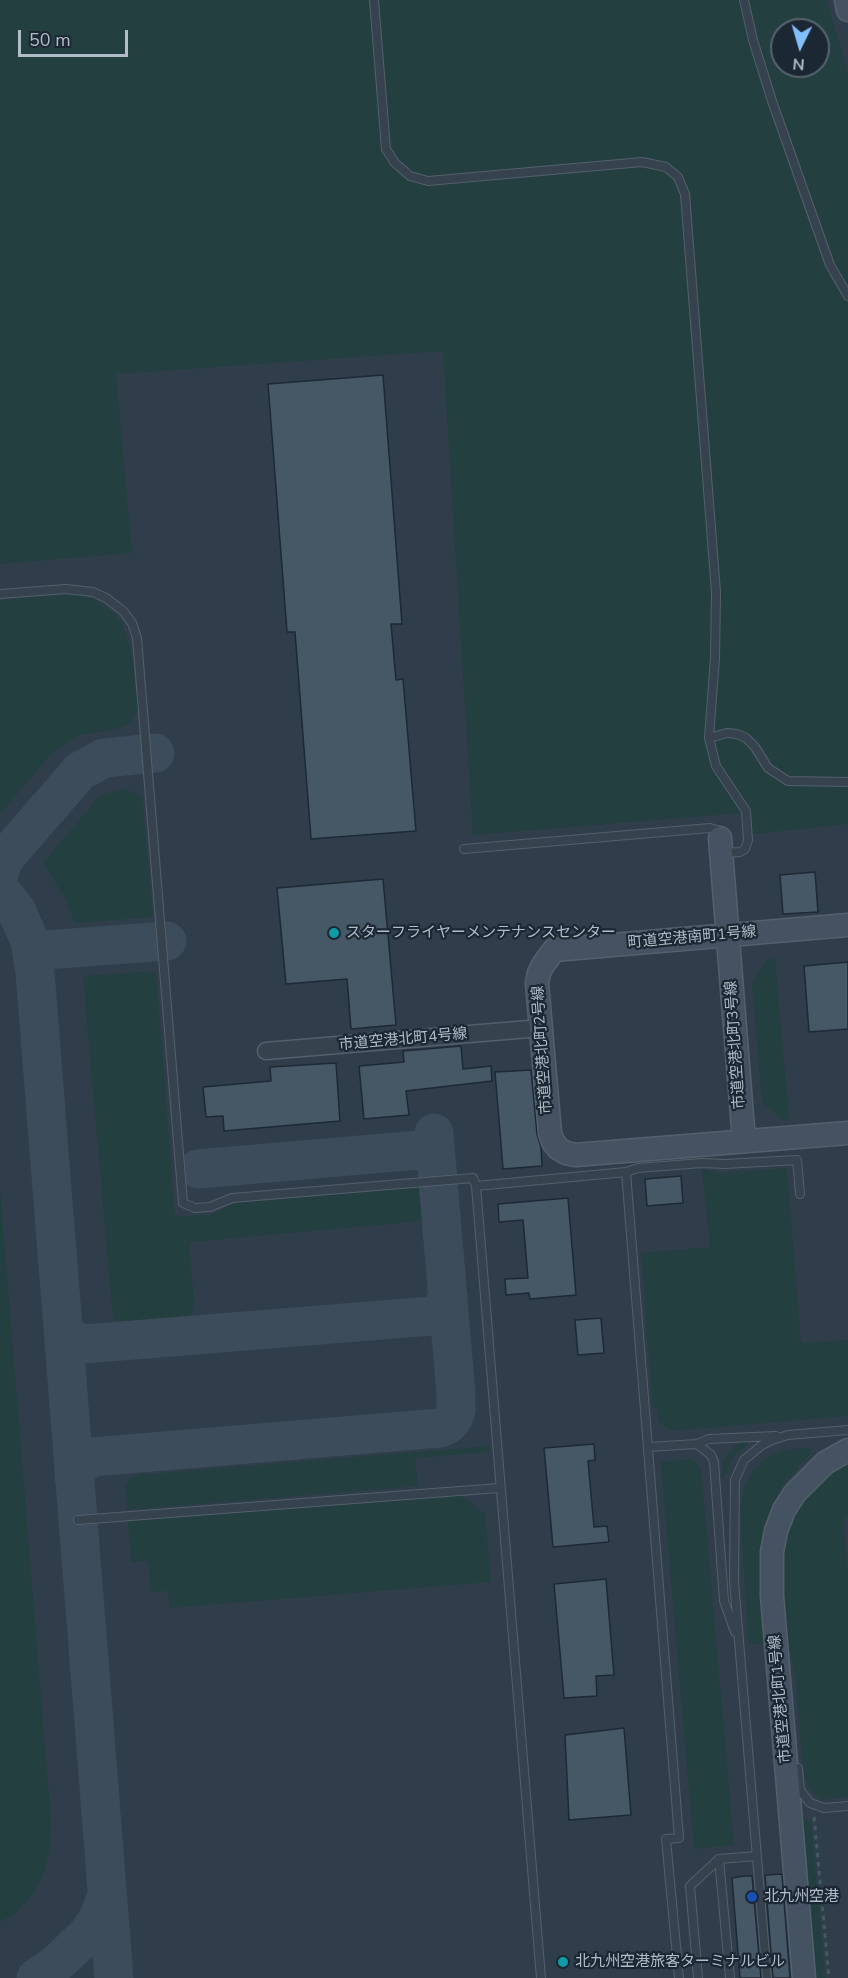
<!DOCTYPE html>
<meta charset="utf-8">
<style>
body{margin:0}
#map{position:relative;width:848px;height:1978px;overflow:hidden;background:#22313e;font-family:"Nunito Sans",sans-serif}
canvas{display:block}
.north{position:absolute;left:770px;top:18px;width:60px;height:60px;box-sizing:border-box;background:#1b2833;border:2px solid #57646f;border-radius:50%;rotate:185deg;font-size:16px;font-weight:700;line-height:24px;text-align:center;color:#b2bdca}
.north::after{content:'';display:block;margin:auto;width:21px;height:27px;background:#83bffe;clip-path:polygon(50% 0,100% 100%,50% 72%,0 100%)}
.scale{position:absolute;left:18px;top:30px;width:110px;height:27px;box-sizing:border-box;border:3px solid #b2bdca;border-top:0;padding-left:8px;font-size:18px;line-height:21px;white-space:nowrap;color:#b2bdca;-webkit-text-stroke:4px #1b2833;paint-order:stroke}
</style>
<div id="map">
<canvas width="848" height="1978"></canvas>
<div class="north">N</div>
<div class="scale">50 m</div>
</div>
<script>
const c = document.querySelector('canvas').getContext('2d');
c.lineJoin = 'round';
function fill(path, color) { c.fillStyle = color; c.fill(path, 'evenodd'); }
const toPath = rows => new Path2D(rows.map(r => 'M' + r).join(''));
function strokePath(path, color, width, dash) { c.strokeStyle = color; c.lineWidth = width; c.lineCap = dash ? 'butt' : 'round'; c.setLineDash(dash || []); c.stroke(path); }
function drawText(font, color, halo, rows, align = 'center') {
  c.font = font + ' "Nunito Sans","Noto Sans JP",sans-serif'; c.lineWidth = 4.5; c.setLineDash([]); c.textBaseline = 'middle'; c.strokeStyle = halo; c.fillStyle = color; for (const [text, x, y, turn = 0] of rows) {
    c.save(); c.translate(x, y); c.rotate((+turn || 0) * Math.PI / 180); c.textAlign = isNaN(turn) ? turn : align; if (halo) c.strokeText(text, 0, 0); c.fillText(text, 0, 0); c.restore();
  }
}
fill(toPath([
 [0,0,848,0,848,1978,0,1978],
 [782,30,818,30,818,66,782,66]
]), '#303e4b');
fill(toPath([
 [0,0,827,0,848,74,848,824,743,835,741,813,473,835,443,351,116,374,132,553,0,564],
 [782,30,818,30,818,66,782,66],
 [68,594,82,595,96,600,116,615,123,626,132,654,138,708,135,716,130,723,120,728,81,735,53,752,0,814,0,600],
 [125,789,142,797,153,917,75,923,64,896,43,863,96,800,104,794],
 [769,958,775,958,789,1120,783,1120,762,1102,752,983],
 [156,971,175,1217,213,1214,235,1203,423,1187,424,1208,421,1218,413,1222,189,1242,194,1304,193,1310,187,1318,182,1320,124,1324,113,1318,83,976],
 [784,1168,787,1170,801,1343,848,1340,848,1416,671,1431,658,1421,657,1408,653,1408,641,1253,710,1247,702,1169,720,1173],
 [0,1189,51,1821,49,1853,44,1873,33,1894,17,1912,0,1922],
 [743,1442,748,1442,748,1444,733,1457,724,1478,722,1477,723,1464,726,1457,736,1445],
 [489,1446,489,1452,415,1458,418,1486,127,1510,126,1485,130,1478,137,1475],
 [808,1448,811,1450,811,1453,784,1484,773,1503,767,1523,763,1546,764,1643,749,1645,740,1512,744,1488,753,1470,768,1457,790,1449],
 [692,1459,701,1468,734,1845,694,1849,661,1462],
 [848,1461,848,1517,843,1518,848,1577,848,1797,821,1800,810,1790,803,1772,796,1677,786,1637,781,1576,782,1554,786,1534,804,1498,833,1471],
 [459,1494,485,1514,491,1582,170,1608,168,1591,151,1592,148,1561,131,1562,128,1521],
 [800,1817,811,1822,825,1978,813,1978]
]), '#243f3f');
strokePath(toPath([
 [0,871,2,863,8,854,80,771,104,758,155,753],
 [0,890,16,910,30,941,35,972,114,1978],
 [32,951,167,941],
 [198,1169,419,1150,426,1151,436,1160],
 [64,1330,71,1339,84,1344,419,1317,431,1316,441,1311,448,1296],
 [74,1477,80,1466,92,1457,440,1428,448,1424,454,1417,456,1410,456,1395,434,1133],
 [36,1978,54,1966,87,1935,98,1919,107,1895]
]), '#3d4c5a', 39);
const building = toPath([
 [383,375,402,624,391,624,396,680,403,679,416,831,311,839,295,632,287,632,268,384,383,375],
 [815,872,818,912,783,914,780,875,815,872],
 [383,879,396,1025,351,1029,347,979,286,984,277,888,383,879],
 [848,962,848,1029,809,1032,804,966,848,962],
 [461,1046,463,1069,491,1066,492,1081,406,1091,409,1115,364,1119,359,1066,404,1062,403,1051,461,1046],
 [336,1063,340,1121,224,1131,223,1116,206,1117,203,1087,271,1081,270,1067,336,1063],
 [531,1070,537,1134,541,1147,542,1166,503,1169,495,1072,531,1070],
 [681,1176,683,1203,647,1206,645,1179,681,1176],
 [568,1198,576,1295,530,1299,529,1293,506,1295,505,1279,528,1278,523,1220,499,1222,498,1204,568,1198],
 [601,1318,604,1353,578,1355,575,1320,601,1318],
 [594,1444,595,1460,588,1461,594,1527,607,1526,609,1542,553,1547,544,1448,594,1444],
 [606,1579,614,1675,596,1676,597,1696,564,1698,554,1584,606,1579],
 [624,1728,631,1815,569,1820,565,1735,624,1728],
 [782,1874,790,1978,773,1978,765,1875,782,1874],
 [744,1876,752,1876,761,1978,740,1978,732,1878,744,1876]
]);
fill(building, '#465765');
strokePath(building, '#1d2a35', 1.5);
const lane = toPath([
 [374,0,386,149,395,163,410,176,428,181,642,162,666,167,678,177,685,194,716,592,715,658,709,738,716,766,746,811,748,840,745,849,740,852,722,853],
 [744,0,753,40,772,101,830,265,848,296],
 [0,594,66,589,93,592,106,598,123,611,132,623,137,638,183,1203,195,1208,210,1207,232,1198,473,1178,476,1186],
 [709,738,727,733,737,734,746,738,755,747,768,768,788,781,848,782],
 [464,849,710,828,717,830,720,838],
 [626,1172,638,1168,702,1163,725,1164,797,1160,800,1194],
 [697,1444,711,1455,714,1462,724,1601,735,1632],
 [648,1447,697,1444,709,1439,776,1436],
 [78,1520,499,1488],
 [798,1768,800,1790,810,1803,824,1808,848,1806],
 [719,1859,757,1856],
 [541,1978,476,1186,626,1172,679,1838,666,1839,679,1978],
 [698,1978,690,1886,719,1859,730,1978],
 [767,1978,734,1581,735,1480,744,1460,762,1445,772,1440,788,1435,848,1430]
]);
const street = toPath([
 [266,1051,541,1028]
]);
const secondary = toPath([
 [846,0,848,10],
 [720,838,744,1141],
 [848,925,554,950,543,965,539,973,537,983,550,1133,553,1142,559,1149,566,1153,575,1155,848,1133],
 [804,1978,772,1596,772,1552,776,1531,784,1510,795,1493,825,1463,848,1450]
]);
strokePath(lane, '#54606c', 10);
strokePath(street, '#54606c', 19);
strokePath(secondary, '#54606c', 25);
strokePath(toPath([
 [814,1817,829,1978]
]), '#425b5c', 3, [4.5, 4.5]);
strokePath(lane, '#36434e', 8);
strokePath(street, '#36434e', 16);
strokePath(secondary, '#445262', 22);
for (const [x, y, r, color] of [
 [334,933,6,"#0f9aa8"],
 [752,1897,6,"#1a4fb4"],
 [563,1962,6,"#0f9aa8"]
]) { const dot = new Path2D(); dot.arc(x, y, r, 0, 2 * Math.PI); c.fillStyle = color; c.fill(dot); strokePath(dot, '#1b2833', 2); }
drawText('15px', '#b2bdca', '#1b2833', [
 ["スターフライヤーメンテナンスセンター",346,933],
 ["北九州空港",764,1897],
 ["北九州空港旅客ターミナルビル",575,1962]
], 'left');
drawText('15px', '#b2bdca', '#1b2833', [
 ["町道空港南町1号線",692,938,-5],
 ["市道空港北町4号線",403,1040,-5],
 ["市道空港北町3号線",736,1045,-94],
 ["市道空港北町2号線",543,1050,-94],
 ["市道空港北町1号線",781,1699,-95]
]);
</script>
